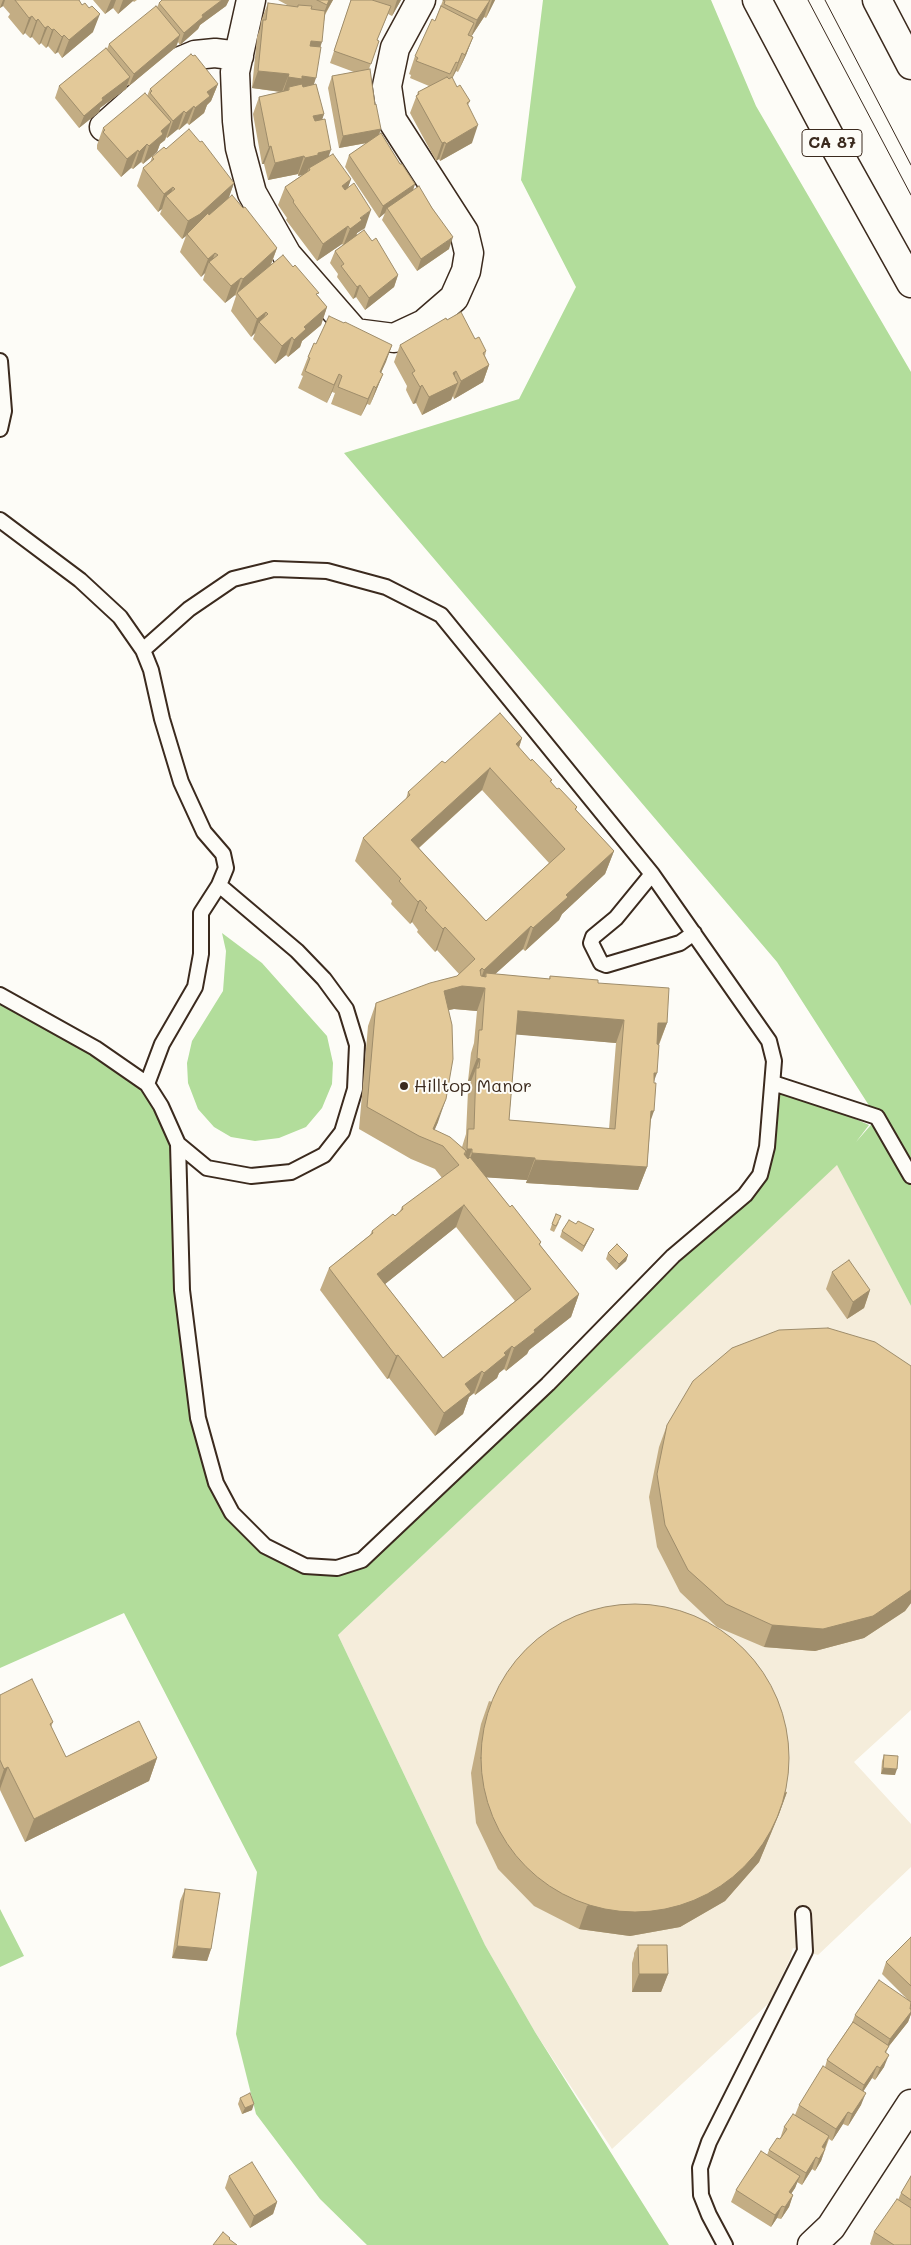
<!DOCTYPE html>
<style>
body{margin:0}
canvas{display:block;background:#fdfcf7}
</style>
<canvas width="911" height="2245"></canvas>
<script>
const c = document.querySelector('canvas').getContext('2d');
c.lineJoin = 'round';
function fill(path, color) { c.fillStyle = color; c.fill(path, 'evenodd'); }
const toPath = rows => new Path2D(rows.map(r => 'M' + r).join(''));
function strokePath(path, color, width, dash) { c.strokeStyle = color; c.lineWidth = width; c.lineCap = dash ? 'butt' : 'round'; c.setLineDash(dash || []); c.stroke(path); }
function drawText(font, color, halo, rows, align = 'center') {
  c.font = font + ' Mali,sans-serif'; c.lineWidth = 4; c.setLineDash([]); c.textBaseline = 'middle'; c.strokeStyle = halo; c.fillStyle = color; for (const [text, x, y, turn = 0] of rows) {
    c.save(); c.translate(x, y); c.rotate((+turn || 0) * Math.PI / 180); c.textAlign = isNaN(turn) ? turn : align; if (halo) c.strokeText(text, 0, 0); c.fillText(text, 0, 0); c.restore();
  }
}
fill(toPath([
 [837,1164,911,1306,911,1710,854,1762,911,1824,911,1867,818,1955,793,1948,790,1959,769,2003,612,2149,535,2032,485,1945,338,1635]
]), '#f5eddb');
fill(toPath([
 [543,0,711,0,756,106,911,372,911,1306,837,1165,338,1635,485,1945,535,2032,669,2245,367,2245,320,2199,256,2114,236,2034,257,1872,124,1613,0,1668,0,998,147,1084,178,1144,182,1290,216,1482,265,1546,305,1566,362,1560,760,1175,773,1083,869,1125,856,1142,877,1118,777,962,344,453,519,399,576,287,521,180],
 [222,933,262,963,327,1036,333,1063,332,1084,322,1108,306,1127,279,1138,255,1141,231,1137,214,1127,198,1109,188,1083,187,1063,192,1041,223,991,226,951],
 [0,1909,24,1956,0,1967]
]), '#b2dd9b');
const lane = toPath([
 [0,361,4,411,0,429],
 [0,520,80,580,120,617,143,650,151,670,162,719,181,782,204,832,223,854,226,868,219,885,201,913,201,954,195,987,162,1044,147,1084],
 [143,650,189,609,233,579,274,569,327,571,386,587,441,615,652,874,769,1041,774,1061,767,1147,760,1175,745,1195,673,1256,548,1384,362,1560,337,1568,305,1566,265,1546,232,1513,216,1483,198,1418,182,1290,178,1144],
 [652,874,616,918,593,937,591,943,601,963,606,965,680,943,694,933],
 [0,995,95,1048,147,1084,161,1106,178,1144,207,1168,251,1176,291,1172,324,1155,342,1132,355,1089,357,1045,346,1009,324,979,297,951,219,885],
 [773,1083,877,1117,911,1176],
 [725,2245,709,2215,701,2195,700,2168,709,2142,805,1951,803,1914]
]);
const street = toPath([
 [251,0,235,72,237,121,240,148,252,193,287,255,355,333,394,338,424,324,454,298,466,271,469,253,464,232,392,120,387,86,395,48,421,0],
 [104,127,176,63,195,55,215,53,239,56],
 [812,2245,831,2227,911,2104]
]);
const highway = toPath([
 [757,0,834,145,911,283],
 [877,0,911,65]
]);
strokePath(lane, '#3b2a1e', 18);
strokePath(street, '#3b2a1e', 31);
strokePath(highway, '#3b2a1e', 31);
strokePath(lane, '#fdfcf7', 14);
strokePath(street, '#fdfcf7', 28);
strokePath(highway, '#fdfcf7', 28);
strokePath(toPath([
 [808,0,911,195],
 [825,0,911,165]
]), '#3b2a1e', 1);
fill(toPath([
 [0,0,79,0,93,32,62,58,58,52,55,54,48,46,46,48,41,43,39,45,32,37,30,38,25,33,23,35,8,17,10,14,3,6,0,8],
 [93,0,137,0,134,2,133,1,118,14,113,8,105,14],
 [162,0,229,0,226,6,200,25,198,29,180,45,178,42,176,47,129,86,128,84,126,89,100,108,99,112,79,128,55,98,59,86,107,49,109,44,157,7,159,3],
 [278,0,333,0,325,15,320,47,314,84,324,114,322,119,329,156,351,179,348,187,365,228,357,233,356,235,398,275,394,287,365,310,356,297,353,299,337,277,338,274,330,263,335,251,343,245,342,244,317,261,286,220,287,218,278,205,285,187,302,175,298,176,298,174,268,180,264,164,262,164,253,114,259,97,280,92,252,88,257,37,260,28,261,21,268,3,289,6],
 [351,0,401,0,392,16,388,14,377,40,379,41,369,69,379,135,415,184,413,190,449,249,417,271,382,220,385,213,379,218,345,167,349,155,367,143,339,148,328,88,332,76,354,72,330,63],
 [443,0,495,0,486,18,484,17,471,37,473,37,466,55,458,72,456,71,452,79,457,87,470,101,468,105,472,143,440,161,439,159,436,161,410,113,418,92,429,86,410,78,411,75,409,74,415,56,435,21],
 [218,84,211,101,207,105,204,113,189,125,187,123,179,130,178,129,167,138,166,137,165,140,160,144,157,152,143,164,141,162,133,169,131,168,121,177,97,149,97,145,103,128,147,96,150,89],
 [166,149,234,183,228,199,277,248,271,265,318,296,327,307,321,325,302,341,300,347,288,357,286,355,275,364,253,339,255,333,251,337,231,311,236,296,235,295,225,303,203,280,205,273,201,277,180,252,186,236,182,239,160,214,162,209,158,212,137,186,143,168,150,163,152,157],
 [447,320,475,339,486,351,485,356,489,365,483,382,454,399,453,396,451,400,422,415,416,403,413,404,406,390,407,386,394,362,400,345],
 [316,344,392,345,381,373,383,374,376,391,370,405,367,404,361,416,331,404,335,393,332,392,327,403,298,388,303,376,301,375,308,357],
 [522,738,519,748,531,761,552,780,551,782,557,789,577,807,576,810,614,851,605,874,562,914,559,920,525,951,523,949,495,974,549,979,550,976,598,983,667,1023,659,1045,654,1082,647,1167,638,1190,526,1183,527,1180,486,1177,510,1207,541,1242,540,1245,579,1294,571,1317,529,1350,527,1354,506,1371,504,1369,499,1373,497,1378,475,1395,474,1393,469,1397,463,1414,435,1436,389,1378,387,1379,320,1290,329,1268,370,1235,372,1231,395,1216,400,1211,402,1207,442,1178,435,1169,411,1159,359,1129,368,1026,376,1003,457,976,459,974,437,950,435,952,417,932,418,930,412,922,410,924,391,904,392,901,355,861,363,838,406,799,408,792,445,763],
 [482,790,549,863,486,921,419,848],
 [454,1009,477,1011,474,1043,471,1053,468,1081,471,1081,468,1091,466,1134,462,1147,434,1130,438,1122,448,1010],
 [516,1034,616,1043,609,1129,509,1120],
 [456,1227,515,1301,443,1358,385,1284],
 [559,1222,554,1232,550,1230,552,1224],
 [576,1224,594,1229,591,1235,582,1252,560,1237,562,1231],
 [608,1253,628,1255,626,1261,616,1270,606,1259],
 [832,1272,870,1290,864,1308,847,1319,826,1289],
 [911,1366,911,1603,905,1611,864,1638,815,1651,764,1647,717,1627,680,1592,657,1547,649,1497,659,1447,667,1425],
 [0,1695,53,1722,51,1727,66,1757,157,1758,149,1781,25,1842,0,1790],
 [489,1701,787,1792,779,1814,759,1862,725,1901,680,1927,630,1936,579,1929,534,1906,498,1869,476,1823,471,1773,481,1724],
 [884,1755,895,1775,881,1774,882,1761],
 [185,1889,211,1949,207,1961,172,1958,180,1901],
 [911,1937,911,2014,908,2022,889,2046,886,2053,884,2067,875,2080,872,2078,863,2092,861,2105,848,2126,843,2124,832,2141,829,2139,821,2161,815,2171,812,2169,802,2185,797,2182,795,2188,791,2194,793,2195,789,2207,781,2219,777,2218,771,2227,731,2202,736,2190,767,2155,769,2150,780,2139,784,2127,795,2115,799,2105,825,2067,827,2060,852,2023,855,2015,909,2001,882,1974,886,1962],
 [638,1945,668,1974,661,1992,632,1992,632,1963,634,1956,634,1953,637,1947,638,1947],
 [240,2098,252,2110,242,2114,238,2104],
 [229,2176,277,2202,273,2214,250,2228,225,2188],
 [911,2176,911,2245,871,2245,870,2244,874,2232,898,2200,901,2193]
]), '#c3ad84');
fill(toPath([
 [3,0,5,0,3,6,0,8],
 [111,0,116,0,113,8,105,14],
 [123,0,134,0,118,14],
 [222,0,229,0,226,6,200,25,198,29,180,45,184,33,202,15],
 [329,0,333,0,320,22,327,5],
 [397,0,401,0,392,16],
 [490,0,484,17,471,37,477,20],
 [492,0,495,0,486,18],
 [100,14,93,32,62,58,69,40],
 [32,16,25,33,23,35,29,18],
 [38,19,32,37,30,38,36,21],
 [48,26,41,43,39,45,45,28],
 [54,29,48,46,46,48,52,30],
 [64,35,58,52,55,54,62,37],
 [180,35,176,47,129,86,134,74],
 [473,37,466,55,458,72,465,55],
 [311,41,322,42,316,60,305,58],
 [462,53,456,71,451,80,458,63],
 [258,71,289,74,282,92,252,88],
 [302,76,316,78,310,95,289,90,289,87,286,96,282,95,288,77],
 [130,77,126,89,100,108,99,112,79,128,84,116,102,98],
 [218,84,211,101,207,105,204,113,189,125,195,108,207,92],
 [194,106,187,123,179,130,186,113],
 [184,111,178,129,167,138,173,121],
 [324,114,318,132,313,116],
 [171,122,165,140,160,144,157,152,143,164,149,146,161,131],
 [478,125,472,143,440,161,446,144],
 [381,129,377,141,339,148,343,136],
 [445,142,439,159,436,161,442,143],
 [147,144,141,162,133,169,139,152],
 [271,146,264,164,262,164,269,147],
 [138,150,131,168,121,177,127,159],
 [331,150,325,167,310,170,309,168,306,174,298,176,305,158,318,153],
 [304,156,298,174,268,180,275,163],
 [351,179,345,197,342,186],
 [234,183,228,200,187,234,186,236,182,239,188,221],
 [415,184,411,196,387,208,385,213,379,218,383,206],
 [173,187,169,199,166,196,162,209,158,212,164,194],
 [371,210,365,228,357,233,356,238,343,246,350,229,360,218],
 [348,226,342,244,317,261,323,244],
 [453,237,449,249,417,271,421,259],
 [277,248,270,266,237,293,243,279],
 [215,253,211,264,209,262,205,273,201,277,208,259],
 [398,275,394,287,365,310,369,298],
 [241,278,235,295,225,303,231,286],
 [360,285,356,297,353,299,357,287],
 [327,307,321,325,302,341,300,347,288,357,294,340,304,327],
 [266,312,262,324,259,322,255,333,251,337,257,319],
 [292,337,286,355,275,364,282,346],
 [392,345,386,362,373,390,380,372],
 [489,365,483,382,454,399,461,381],
 [456,371,451,386,458,383,451,400,422,415,429,397,453,373],
 [339,374,332,392,327,403,334,385],
 [383,374,376,391,370,405,376,388],
 [422,385,416,403,413,404,420,387],
 [374,386,367,404,361,416,368,399],
 [522,738,514,761,516,744],
 [490,768,482,790,403,862,411,840],
 [614,851,605,874,562,914,559,920,525,951,533,928,566,895],
 [420,900,412,922,410,924,418,902],
 [531,926,523,949,482,986,486,977,486,973,481,988,485,988,477,1011,454,1009,435,1013,444,991,480,970,482,968,475,987,478,987,484,970],
 [445,927,437,950,435,952,443,929],
 [518,1011,624,1020,616,1043,510,1034],
 [658,1023,667,1023,658,1046,650,1045],
 [477,1058,480,1059,471,1081,468,1081],
 [654,1073,657,1073,649,1095],
 [446,1099,438,1122,430,1141,433,1129],
 [651,1111,654,1111,646,1134],
 [467,1149,472,1149,464,1172,459,1171],
 [472,1153,535,1158,527,1180,464,1176],
 [535,1160,647,1167,638,1190,526,1183],
 [464,1205,456,1227,369,1297,377,1274],
 [594,1229,591,1235,582,1252,584,1246],
 [628,1255,626,1261,616,1270,619,1264],
 [870,1290,864,1308,847,1319,853,1302],
 [579,1294,571,1317,529,1350,527,1354,506,1371,514,1348,534,1330],
 [512,1346,504,1369,499,1373,497,1378,475,1395,484,1373],
 [398,1355,389,1378,387,1379,396,1356],
 [482,1371,474,1393,469,1397,463,1414,435,1436,444,1413,465,1384],
 [911,1590,911,1603,905,1611,864,1638,815,1651,764,1647,772,1625],
 [157,1758,149,1781,25,1842,34,1819],
 [8,1767,0,1789,0,1781,4,1769],
 [883,1768,897,1769,895,1775,881,1774],
 [787,1792,779,1814,759,1862,725,1901,680,1927,630,1936,579,1929,587,1906],
 [177,1946,211,1949,207,1961,172,1958],
 [639,1974,668,1974,661,1992,632,1992],
 [911,2008,911,2014,908,2022,885,2051,890,2039],
 [889,2055,884,2067,875,2080,880,2068],
 [877,2066,872,2078,860,2096,864,2085],
 [866,2093,861,2105,848,2126,852,2114],
 [254,2104,252,2110,242,2114,245,2108],
 [848,2112,843,2124,832,2141,836,2129],
 [829,2136,825,2148,822,2147],
 [825,2149,821,2161,815,2171,819,2159],
 [816,2157,812,2169,802,2185,806,2173],
 [800,2176,795,2188,784,2204,789,2192],
 [793,2195,789,2207,781,2219,785,2207],
 [277,2202,273,2214,250,2228,254,2216],
 [782,2206,777,2218,771,2227,775,2215]
]), '#9f8d6b');
const building = toPath([
 [15,0,79,0,82,5,85,3,89,8,92,6,100,14,69,40,64,35,62,37,54,29,52,30,48,26,45,28,38,19,36,21,32,16,29,18,15,0],
 [162,0,222,0,202,15,203,17,184,33,159,3,162,0],
 [317,0,329,0,327,5,317,0],
 [351,0,372,0,391,6,377,40,379,41,371,64,334,51,351,0],
 [443,0,490,0,477,20,444,4,445,1,443,0],
 [268,3,298,7,298,5,312,6,311,9,325,11,322,42,311,41,310,46,321,47,316,78,302,76,302,79,288,77,289,74,258,71,263,20,266,20,268,3],
 [156,6,180,35,134,74,109,44,156,6],
 [441,6,474,23,468,35,473,37,465,55,462,53,458,63,456,62,450,74,416,61,418,58,415,56,432,19,435,21,441,6],
 [106,48,130,77,102,98,103,100,84,116,59,86,106,48],
 [191,54,193,56,195,55,218,84,207,92,210,96,195,108,194,106,186,113,184,111,173,121,150,93,152,91,150,89,191,54],
 [370,69,375,105,376,104,381,129,343,136,332,76,370,69],
 [447,77,449,79,452,77,457,87,460,85,470,101,467,103,478,125,446,144,445,142,442,143,416,96,419,94,418,92,447,77],
 [302,84,303,87,316,84,324,114,313,116,315,121,325,119,331,150,318,153,318,155,305,158,304,156,275,163,271,146,269,147,259,97,289,90,289,87,302,84],
 [145,93,171,122,161,131,163,134,149,146,147,144,139,152,138,150,127,159,103,132,105,130,103,128,145,93],
 [189,129,200,142,202,141,234,183,200,214,188,221,166,196,175,189,173,187,164,194,143,168,154,159,152,157,164,147,166,149,189,129],
 [381,133,400,164,402,164,415,184,383,206,349,155,381,133],
 [333,154,351,179,342,186,345,190,354,183,371,210,360,218,362,220,350,229,348,226,323,244,293,202,294,201,285,187,310,170,309,168,333,154],
 [419,186,432,208,453,237,421,259,387,208,419,186],
 [232,195,243,208,245,207,277,248,243,279,241,278,231,286,209,262,218,255,215,253,208,259,187,234,208,213,209,215,232,195],
 [364,230,372,241,376,238,398,275,369,298,360,285,357,287,341,266,344,264,335,251,364,230],
 [283,255,293,267,295,265,319,293,316,294,327,307,304,327,306,329,294,340,292,337,282,346,259,322,268,314,266,312,257,319,237,293,283,255],
 [461,312,475,339,479,337,486,351,483,353,489,365,461,381,456,371,453,373,458,383,429,397,422,385,420,387,412,373,415,371,400,345,446,318,447,320,461,312],
 [329,316,344,323,345,322,392,345,380,372,383,374,376,388,374,386,368,399,338,387,342,376,339,374,334,385,305,371,310,358,308,357,314,343,316,344,329,316],
 [500,713,522,738,516,744,531,761,532,759,552,780,550,781,557,789,559,788,577,807,575,809,614,851,566,895,568,897,533,928,531,926,484,970,482,968,480,970,481,976,486,977,486,973,550,979,550,976,598,980,598,983,669,988,667,1023,658,1023,657,1044,659,1045,657,1073,654,1073,654,1083,656,1083,654,1111,651,1111,647,1167,535,1160,535,1158,472,1153,472,1149,467,1149,468,1129,474,1129,476,1068,479,1068,480,1059,477,1058,479,1030,482,1030,485,988,462,986,444,991,452,1025,453,1059,446,1099,433,1129,450,1137,466,1151,464,1154,468,1159,470,1157,510,1207,512,1205,541,1242,539,1244,579,1294,534,1330,535,1332,514,1348,512,1346,504,1353,506,1355,484,1373,482,1371,465,1384,471,1392,444,1413,398,1355,396,1356,329,1268,373,1233,372,1231,393,1214,395,1216,403,1209,402,1207,459,1165,443,1146,419,1136,367,1107,376,1003,430,983,457,976,475,959,445,927,443,929,425,910,427,908,420,900,418,902,399,881,401,879,363,838,410,795,408,792,442,761,445,763,500,713],
 [490,768,565,849,486,921,411,840,490,768],
 [518,1011,624,1020,615,1129,509,1120,518,1011],
 [464,1205,531,1289,443,1358,377,1274,464,1205],
 [556,1214,561,1216,556,1226,552,1224,556,1214],
 [569,1220,576,1224,578,1221,594,1229,584,1246,562,1231,569,1220],
 [617,1244,628,1255,619,1264,608,1253,617,1244],
 [849,1260,870,1290,853,1302,832,1272,849,1260],
 [828,1328,875,1342,911,1366,911,1590,873,1616,823,1629,772,1625,726,1604,688,1570,665,1525,657,1474,667,1425,693,1381,732,1348,779,1330,828,1328],
 '481 1758a154 154 0 1 1 308 0a154 154 0 1 1-308 0Z',
 [32,1679,53,1722,50,1724,66,1757,139,1721,157,1758,34,1819,8,1767,4,1769,0,1760,0,1695,32,1679],
 [884,1755,898,1756,897,1769,883,1768,884,1755],
 [185,1889,220,1893,211,1949,177,1946,185,1889],
 [911,1937,911,1986,886,1962,911,1937],
 [638,1945,667,1945,668,1974,639,1974,638,1945],
 [879,1980,911,2002,910,2009,911,2009,911,2012,890,2039,855,2015,879,1980],
 [853,2022,889,2046,885,2052,889,2055,880,2068,877,2066,864,2085,827,2060,853,2022],
 [823,2066,866,2093,852,2114,848,2112,836,2129,799,2105,823,2066],
 [250,2093,254,2104,245,2108,240,2098,250,2093],
 [793,2114,829,2136,822,2147,825,2149,819,2159,816,2157,806,2173,769,2150,777,2138,780,2139,787,2129,784,2127,793,2114],
 [761,2151,800,2176,789,2192,793,2195,785,2207,782,2206,775,2215,736,2190,761,2151],
 [252,2162,277,2202,254,2216,229,2176,252,2162],
 [911,2176,911,2200,901,2193,911,2176],
 [897,2199,911,2208,911,2245,894,2245,874,2232,897,2199],
 [223,2232,230,2238,229,2239,237,2245,213,2245,223,2232]
]);
fill(building, '#e3c999');
strokePath(building, '#9f8d6b', 1);
for (const [x, y, r, color] of [
 [404,1086,5,"#3b2a1e"]
]) { const dot = new Path2D(); dot.arc(x, y, r, 0, 2 * Math.PI); c.fillStyle = color; c.fill(dot); strokePath(dot, '#fdfcf7', 2); }
for (const [x, y, w] of [
 [832,143,60]
]) { const box = new Path2D(); box.roundRect(x - w / 2, y - 13.5, w, 27, 4); c.fillStyle = '#fdfcf7'; c.fill(box); strokePath(box, '#3b2a1e', 1); }
drawText('bold 16px', '#3b2a1e', null, [
 ["CA 87",832,143]
]);
drawText('18px', '#3b2a1e', '#fdfcf7', [
 ["Hilltop Manor",414,1086]
], 'left');
</script>
